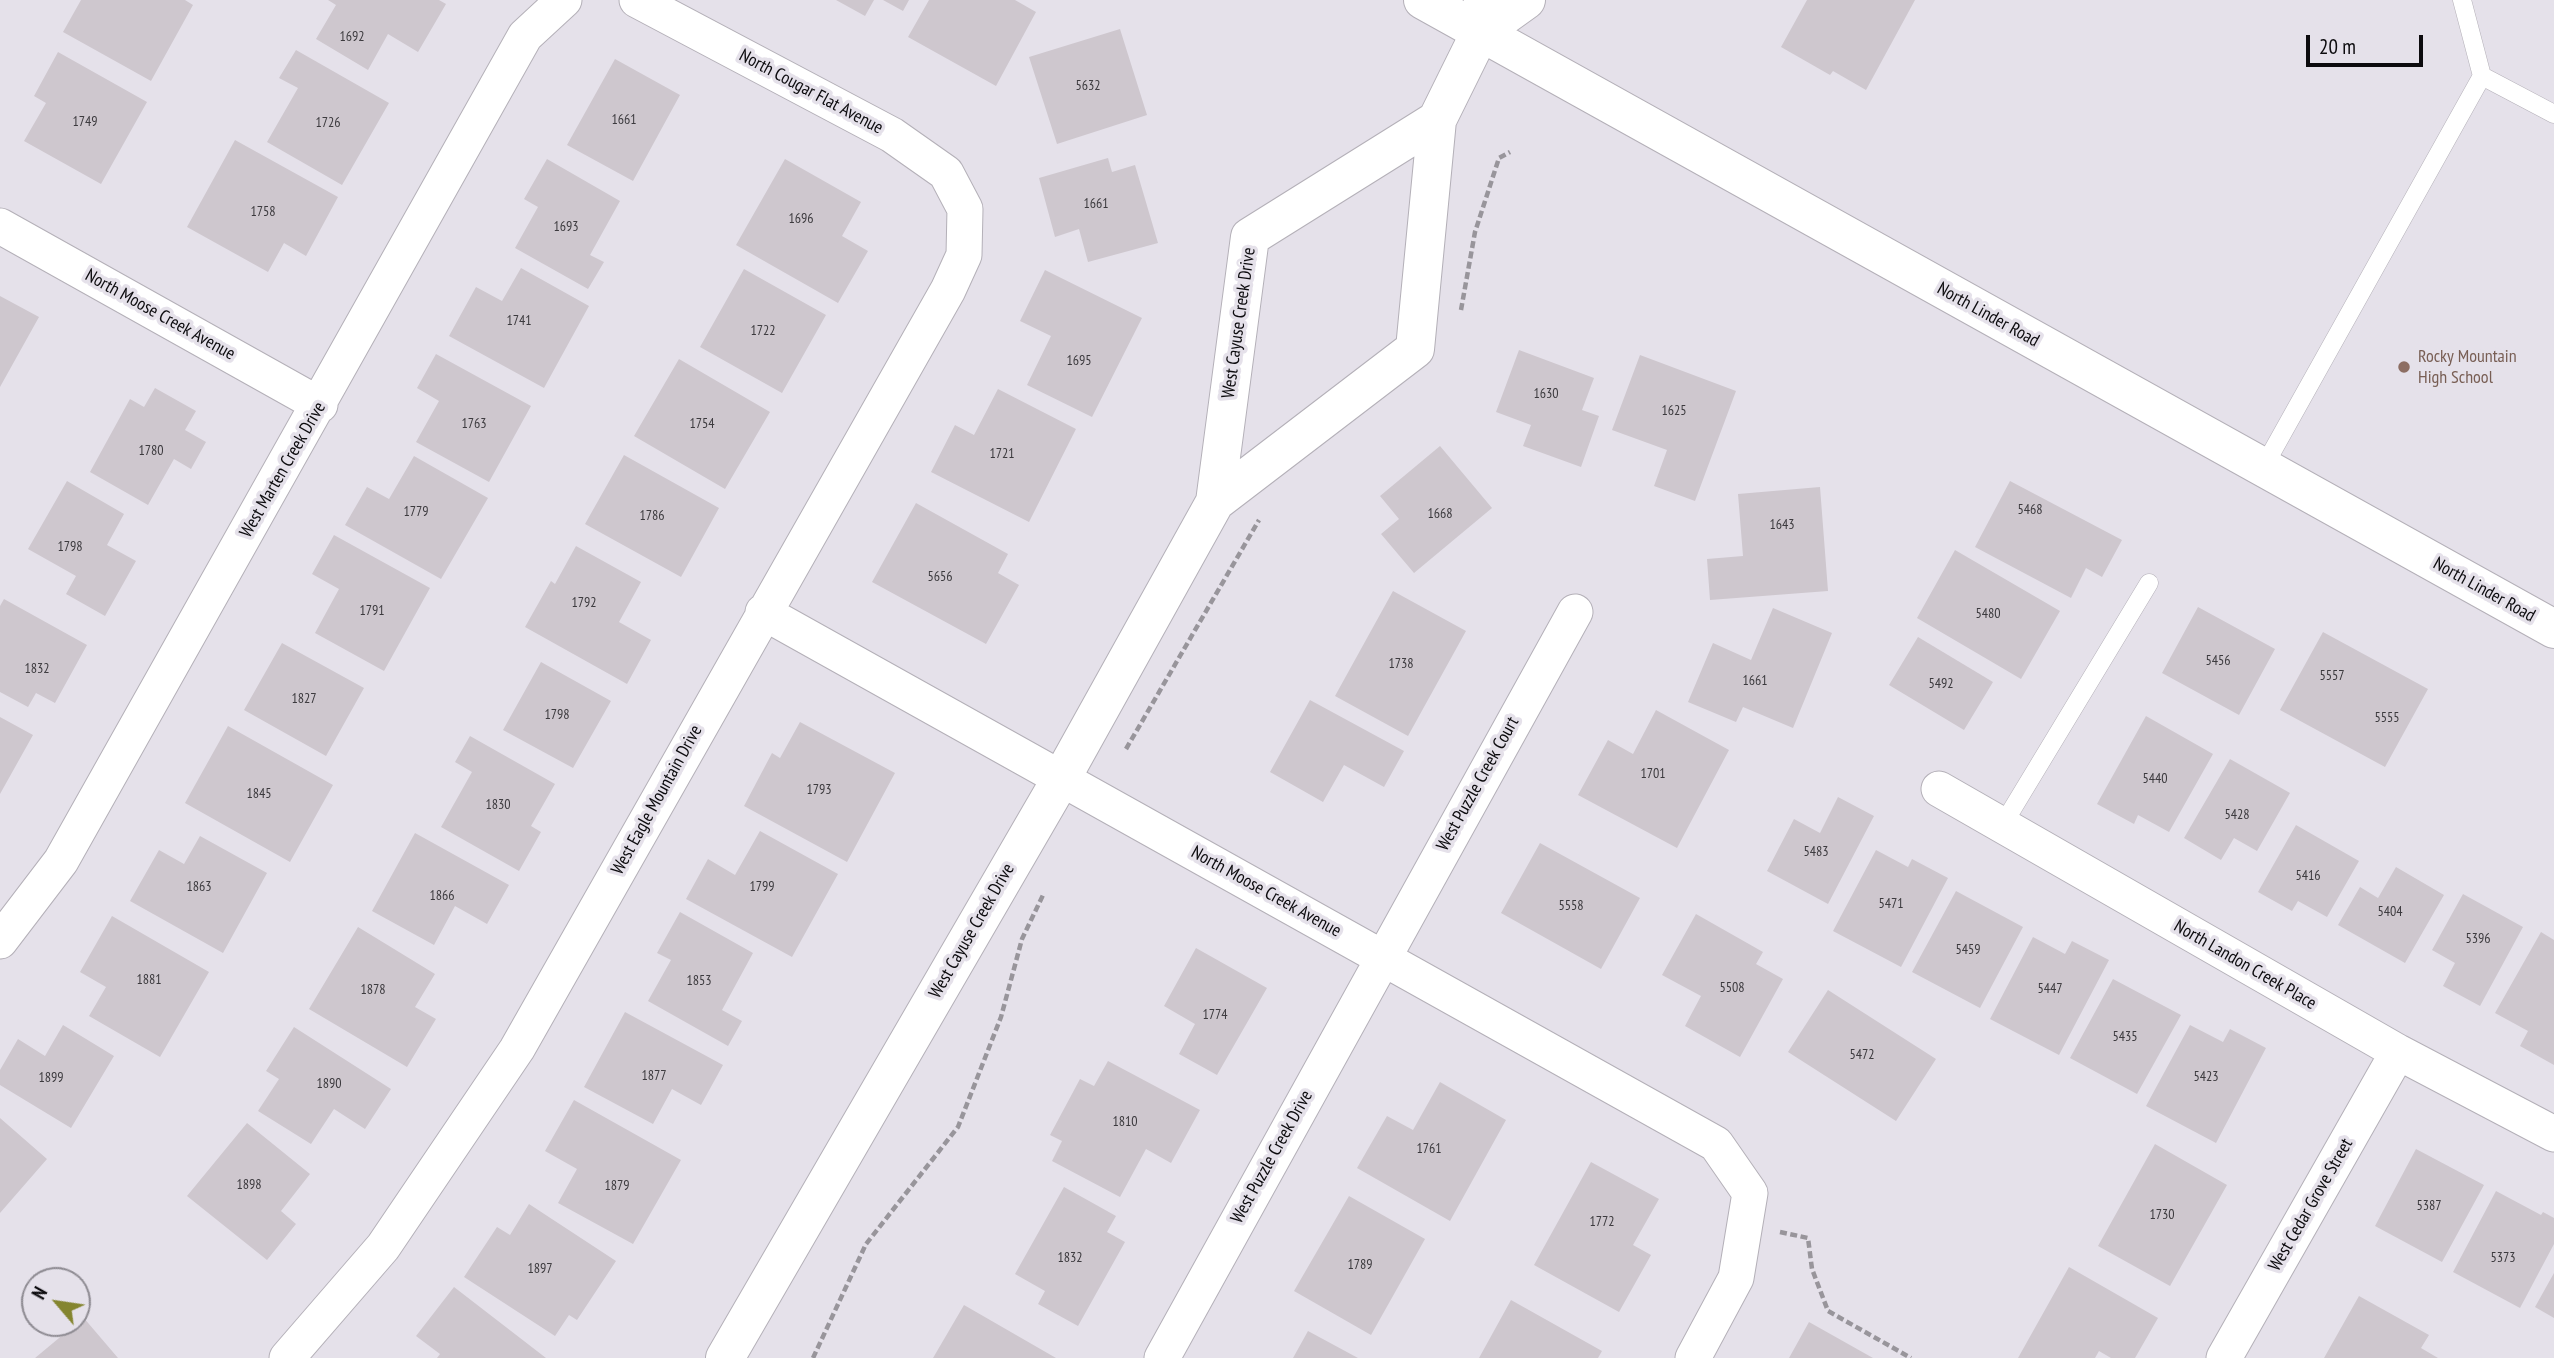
<!DOCTYPE html>
<style>
body{margin:0}
#map{position:relative;width:2554px;height:1358px;overflow:hidden;background:#e5e1ea;font-family:"PT Sans Narrow",sans-serif}
canvas{display:block}
.north{position:absolute;left:21px;top:1267px;width:70px;height:70px;box-sizing:border-box;background:#e5e1ea;border:2px solid #8e8b92;border-radius:50%;rotate:299deg;font-size:19px;font-weight:700;line-height:28px;text-align:center;color:#0c0b0e}
.north::after{content:'';display:block;margin:auto;width:24px;height:32px;background:#84852f;clip-path:polygon(50% 0,100% 100%,50% 72%,0 100%)}
.scale{position:absolute;left:2306px;top:35px;width:117px;height:32px;box-sizing:border-box;border:4px solid #0c0b0e;border-top:0;padding-left:9px;font-size:21px;line-height:24px;white-space:nowrap;color:#0c0b0e;-webkit-text-stroke:5px #e5e1ea;paint-order:stroke}
</style>
<div id="map">
<canvas width="2554" height="1358"></canvas>
<div class="north">N</div>
<div class="scale">20 m</div>
</div>
<script>
const c = document.querySelector('canvas').getContext('2d');
c.lineJoin = 'round';
function fill(path, color) { c.fillStyle = color; c.fill(path, 'evenodd'); }
const toPath = rows => new Path2D(rows.map(r => 'M' + r).join(''));
function strokePath(path, color, width, dash) { c.strokeStyle = color; c.lineWidth = width; c.lineCap = dash ? 'butt' : 'round'; c.setLineDash(dash || []); c.stroke(path); }
function drawText(font, color, halo, rows, align = 'center') {
  c.font = font + ' "PT Sans Narrow",sans-serif'; c.lineWidth = 7; c.setLineDash([]); c.textBaseline = 'middle'; c.strokeStyle = halo; c.fillStyle = color; for (const [text, x, y, turn = 0] of rows) {
    c.save(); c.translate(x, y); c.rotate((+turn || 0) * Math.PI / 180); c.textAlign = isNaN(turn) ? turn : align; if (halo) c.strokeText(text, 0, 0); c.fillText(text, 0, 0); c.restore();
  }
}
fill(toPath([
 [81,0,185,0,193,5,151,81,63,32],
 [328,0,439,0,446,4,418,52,388,34,368,70,316,39,336,5],
 [836,0,874,0,865,16],
 [883,0,909,0,903,11],
 [929,0,1015,0,1036,12,996,86,908,37],
 [1807,0,1915,0,1866,90,1833,71,1830,75,1781,47],
 [1120,29,1147,115,1057,144,1029,57],
 [296,50,389,103,342,185,267,142,298,88,279,78],
 [58,52,147,102,101,184,24,141,46,103,34,96],
 [615,59,680,95,633,181,567,145],
 [235,140,338,197,306,256,284,243,268,272,187,227],
 [1108,158,1112,172,1135,165,1158,243,1088,262,1079,229,1055,237,1039,178],
 [547,159,620,201,590,255,604,262,588,289,515,248,538,207,524,199],
 [785,159,861,202,842,236,868,251,838,303,736,245],
 [521,268,589,306,544,388,449,336,476,287,502,301],
 [744,269,826,315,782,393,700,347],
 [1045,270,1142,318,1092,417,1027,385,1051,336,1020,321],
 [0,296,39,317,0,387],
 [1519,350,1594,378,1582,410,1599,416,1581,467,1523,446,1531,425,1496,412],
 [436,354,531,406,489,482,416,442,439,401,417,388],
 [1640,355,1736,391,1695,501,1654,486,1667,450,1612,430],
 [679,359,770,412,725,489,634,436],
 [155,388,196,411,185,430,206,442,191,469,174,459,148,505,90,472,130,399,144,407],
 [998,389,1076,429,1029,522,931,472,955,425,974,435],
 [1440,446,1492,508,1414,573,1381,534,1399,519,1380,496],
 [624,455,719,508,681,577,585,524],
 [414,456,488,498,441,579,345,525,367,487,389,499],
 [67,481,124,514,107,545,136,561,105,616,66,594,76,576,28,549],
 [2010,481,2122,540,2102,577,2086,568,2071,598,1975,547],
 [1820,487,1828,591,1710,600,1707,559,1743,556,1738,494],
 [916,503,1008,554,998,573,1019,585,986,644,872,582],
 [334,535,430,588,384,671,315,633,339,589,312,574],
 [576,546,641,582,619,622,651,640,627,684,525,627,551,581,555,584],
 [1955,550,2060,611,2021,679,1917,618],
 [1393,591,1466,631,1408,736,1335,696],
 [4,599,87,645,55,703,36,693,28,707,0,692,0,606],
 [2198,607,2275,649,2239,715,2162,673],
 [1773,608,1832,633,1793,728,1743,707,1736,722,1688,702,1713,643,1751,660],
 [2323,632,2428,689,2385,767,2280,710],
 [1918,637,1993,682,1964,730,1889,685],
 [282,643,364,688,326,756,244,710],
 [541,662,611,701,573,768,503,730],
 [1310,700,1404,751,1384,787,1344,765,1323,802,1270,772],
 [1656,710,1729,750,1677,848,1578,795,1608,740,1633,754],
 [2146,716,2213,754,2169,832,2138,815,2134,824,2097,804],
 [0,717,33,735,0,794],
 [800,722,895,773,847,862,744,806,772,753,780,758],
 [228,726,333,785,290,862,185,803],
 [470,736,555,784,531,826,541,832,519,871,441,827,472,772,455,762],
 [2230,759,2290,793,2257,851,2234,838,2221,860,2184,838],
 [1838,797,1874,816,1828,904,1767,871,1794,819,1820,833],
 [2296,825,2359,861,2327,917,2298,901,2292,911,2258,892],
 [760,831,838,874,792,957,686,899,708,859,735,875],
 [415,833,509,885,487,924,455,906,434,945,372,911],
 [200,836,267,873,223,953,130,901,159,850,184,864],
 [1540,843,1640,898,1601,969,1501,913],
 [1876,850,1908,867,1912,859,1948,878,1901,967,1833,931],
 [2396,867,2444,895,2405,963,2338,925,2360,887,2378,898],
 [1956,891,2023,927,1980,1008,1912,972],
 [2463,894,2523,927,2480,1006,2443,986,2455,963,2432,950],
 [680,912,753,953,722,1010,742,1021,728,1046,648,1001,671,960,657,953],
 [1696,914,1763,952,1756,964,1783,979,1740,1057,1685,1026,1701,996,1662,975],
 [112,916,209,972,160,1057,89,1016,106,987,80,972],
 [358,927,435,974,415,1007,436,1019,407,1067,309,1009],
 [2541,932,2554,940,2554,1065,2520,1046,2528,1031,2495,1013],
 [2033,937,2065,954,2072,941,2109,960,2059,1055,1990,1019],
 [1196,948,1267,988,1217,1075,1179,1054,1195,1024,1164,1006],
 [2113,979,2181,1015,2137,1094,2070,1058],
 [1828,990,1936,1059,1896,1121,1788,1052],
 [625,1012,723,1065,701,1105,672,1089,653,1124,584,1087],
 [63,1025,114,1056,71,1128,0,1085,0,1070,18,1039,45,1056],
 [2190,1025,2223,1042,2230,1029,2266,1048,2216,1143,2146,1106],
 [294,1027,391,1089,365,1129,334,1109,311,1144,258,1111,279,1079,266,1071],
 [1108,1061,1200,1110,1171,1163,1146,1149,1120,1197,1052,1161,1062,1141,1050,1135,1080,1079,1094,1086],
 [1440,1082,1506,1120,1450,1221,1357,1168,1387,1116,1413,1130],
 [574,1100,681,1160,633,1244,558,1203,577,1169,545,1151],
 [0,1118,47,1159,0,1213],
 [247,1123,310,1174,281,1211,296,1224,267,1260,187,1196],
 [2155,1144,2227,1185,2170,1286,2098,1246],
 [2416,1149,2484,1185,2442,1262,2375,1226],
 [1591,1162,1659,1199,1633,1245,1651,1255,1619,1312,1534,1265],
 [1064,1187,1116,1216,1107,1232,1125,1242,1078,1326,1038,1304,1045,1291,1015,1274],
 [2496,1191,2541,1215,2543,1212,2554,1218,2554,1244,2520,1308,2453,1272],
 [1349,1196,1425,1239,1371,1335,1294,1291],
 [529,1204,616,1261,577,1320,569,1315,555,1336,464,1277,497,1227,510,1235],
 [2069,1267,2158,1318,2135,1358,2111,1358,2099,1351,2095,1358,2018,1358],
 [2554,1273,2554,1318,2535,1307],
 [454,1287,546,1358,437,1358,440,1354,416,1336],
 [2359,1296,2429,1335,2421,1348,2438,1358,2324,1358],
 [1511,1300,1602,1351,1598,1358,1479,1358],
 [964,1305,1056,1358,933,1358],
 [83,1317,118,1358,35,1358,77,1323],
 [1809,1322,1873,1358,1789,1358],
 [1308,1331,1358,1358,1293,1358]
]), '#cec7ce');
const lane = toPath([
 [2462,0,2482,76,2554,114],
 [2263,468,2482,76],
 [2002,826,2149,583]
]);
const street = toPath([
 [0,226,320,405],
 [763,612,1716,1144,1750,1193,1736,1278,1693,1358],
 [1939,789,2398,1052,2554,1134],
 [0,941,61,861,525,36,564,0],
 [287,1358,383,1247,517,1049,948,290,964,255,965,209,946,173,892,135,637,0],
 [1162,1358,1575,612],
 [2224,1358,2398,1052]
]);
const secondary = toPath([
 [1423,0,2554,629],
 [1480,33,1526,0],
 [1215,502,1415,349,1437,120,1480,33,1483,0],
 [725,1358,1061,779,1215,502,1250,237,1437,120]
]);
strokePath(lane, '#b4b0b8', 19);
strokePath(street, '#b4b0b8', 37);
strokePath(secondary, '#b4b0b8', 40);
strokePath(toPath([
 [1461,310,1475,232,1499,158,1510,152],
 [1126,749,1259,520],
 [1780,1232,1808,1238,1812,1269,1828,1311,1911,1358],
 [813,1358,866,1244,958,1127,1001,1017,1022,939,1044,893]
]), '#98959b', 4.5, [7, 3.5]);
strokePath(lane, '#fff', 18);
strokePath(street, '#fff', 35);
strokePath(secondary, '#fff', 38);
for (const [x, y, r, color] of [
 [2404,367,7,"#8d6e63"]
]) { const dot = new Path2D(); dot.arc(x, y, r, 0, 2 * Math.PI); c.fillStyle = color; c.fill(dot); strokePath(dot, '#e5e1ea', 2.5); }
drawText('14px', '#3c3a3e', null, [
 ["1692",352,37],
 ["5632",1088,86],
 ["1661",624,120],
 ["1749",85,122],
 ["1726",328,123],
 ["1661",1096,204],
 ["1758",263,212],
 ["1696",801,219],
 ["1693",566,227],
 ["1741",519,321],
 ["1722",763,331],
 ["1695",1079,361],
 ["1630",1546,394],
 ["1625",1674,411],
 ["1763",474,424],
 ["1754",702,424],
 ["1780",151,451],
 ["1721",1002,454],
 ["5468",2030,510],
 ["1779",416,512],
 ["1668",1440,514],
 ["1786",652,516],
 ["1643",1782,525],
 ["1798",70,547],
 ["5656",940,577],
 ["1792",584,603],
 ["1791",372,611],
 ["5480",1988,614],
 ["5456",2218,661],
 ["1738",1401,664],
 ["1832",37,669],
 ["5557",2332,676],
 ["1661",1755,681],
 ["5492",1941,684],
 ["1827",304,699],
 ["1798",557,715],
 ["5555",2387,718],
 ["1701",1653,774],
 ["5440",2155,779],
 ["1793",819,790],
 ["1845",259,794],
 ["1830",498,805],
 ["5428",2237,815],
 ["5483",1816,852],
 ["5416",2308,876],
 ["1863",199,887],
 ["1799",762,887],
 ["1866",442,896],
 ["5471",1891,904],
 ["5558",1571,906],
 ["5404",2390,912],
 ["5396",2478,939],
 ["5459",1968,950],
 ["1881",149,980],
 ["1853",699,981],
 ["5508",1732,988],
 ["5447",2050,989],
 ["1878",373,990],
 ["1774",1215,1015],
 ["5435",2125,1037],
 ["5472",1862,1055],
 ["1877",654,1076],
 ["5423",2206,1077],
 ["1899",51,1078],
 ["1890",329,1084],
 ["1810",1125,1122],
 ["1761",1429,1149],
 ["1898",249,1185],
 ["1879",617,1186],
 ["5387",2429,1206],
 ["1730",2162,1215],
 ["1772",1602,1222],
 ["1832",1070,1258],
 ["5373",2503,1258],
 ["1789",1360,1265],
 ["1897",540,1269]
]);
drawText('18px', '#0c0b0e', '#e5e1ea', [
 ["North Cougar Flat Avenue",811,92,28],
 ["North Moose Creek Avenue",160,315,29],
 ["North Linder Road",1988,315,29],
 ["West Cayuse Creek Drive",1239,323,-82],
 ["West Marten Creek Drive",283,470,-60],
 ["North Linder Road",2484,590,29],
 ["West Puzzle Creek Court",1478,784,-61],
 ["West Eagle Mountain Drive",657,800,-61],
 ["North Moose Creek Avenue",1266,892,29],
 ["West Cayuse Creek Drive",972,931,-60],
 ["North Landon Creek Place",2245,965,30],
 ["West Puzzle Creek Drive",1272,1157,-61],
 ["West Cedar Grove Street",2311,1205,-60]
]);
drawText('18px', '#785e54', '#e5e1ea', [
 ["Rocky Mountain",2418,357],
 ["High School",2418,378]
], 'left');
</script>
